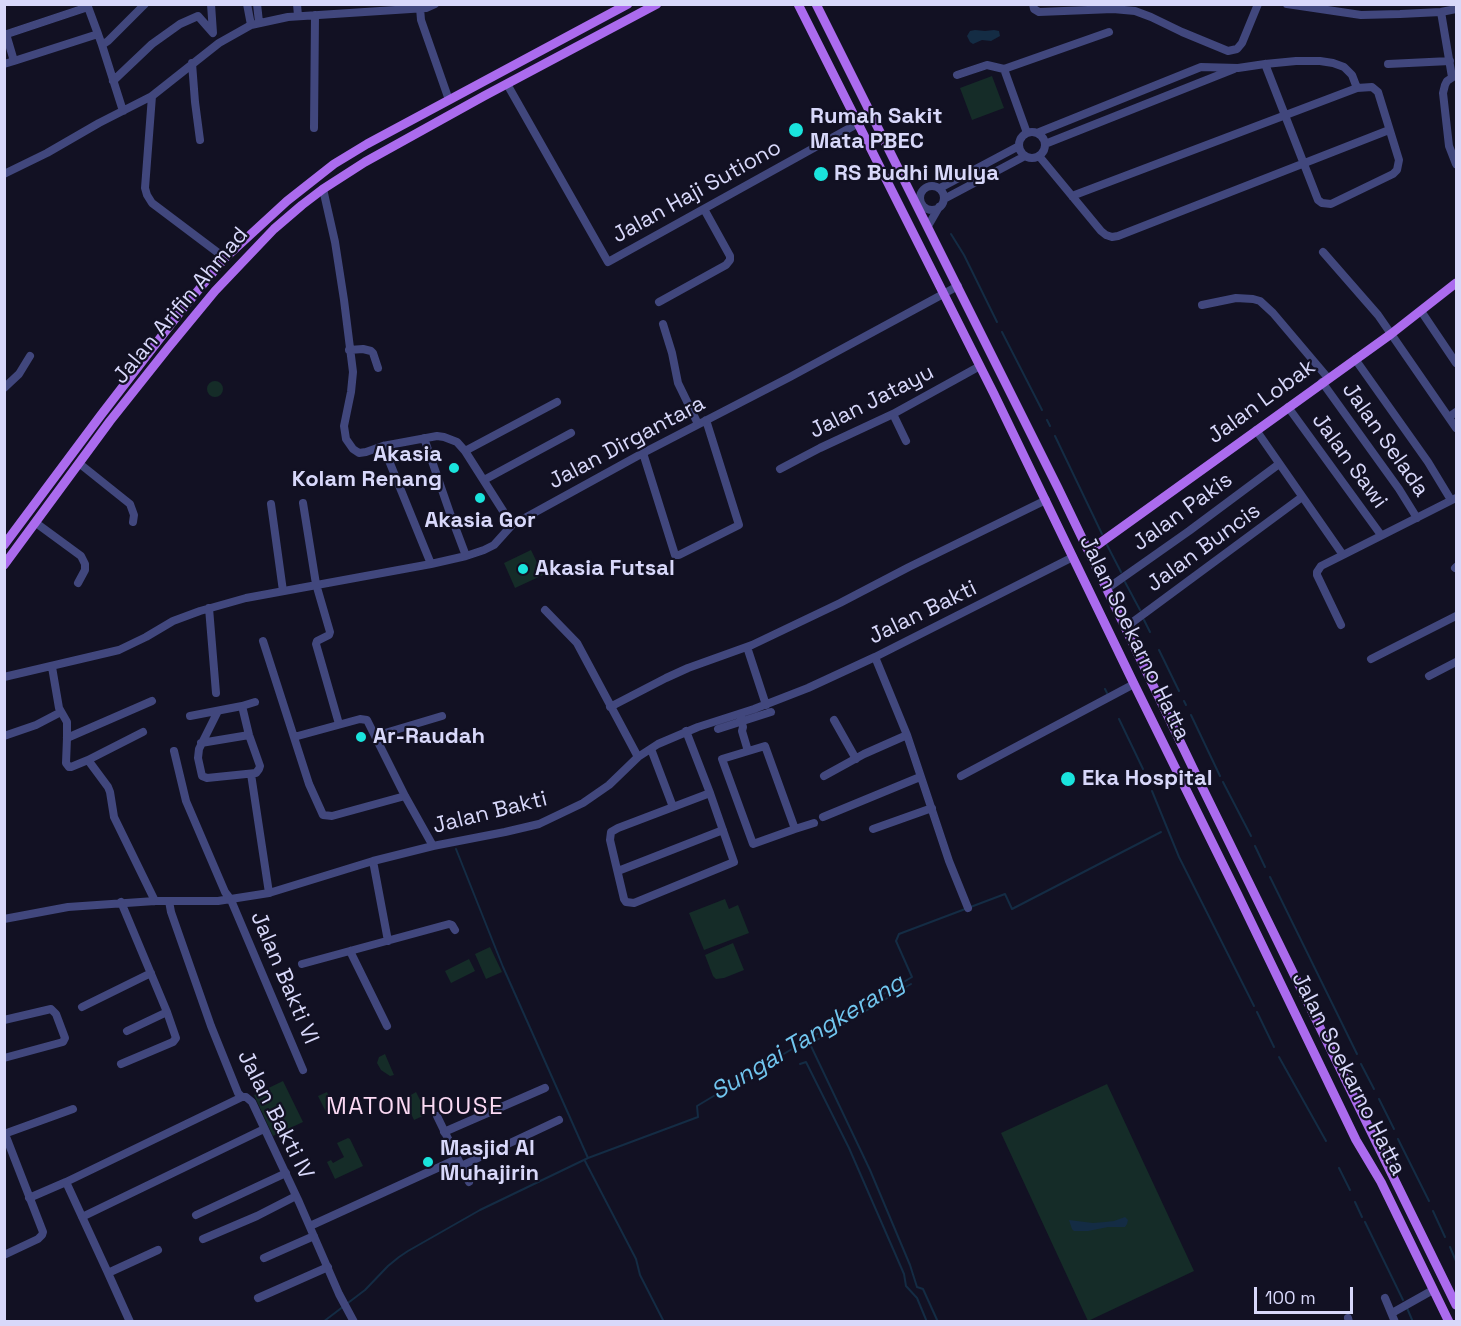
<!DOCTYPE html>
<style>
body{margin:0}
#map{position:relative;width:1461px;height:1326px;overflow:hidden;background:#121123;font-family:"Space Grotesk",sans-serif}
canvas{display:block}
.frame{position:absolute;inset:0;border:6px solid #d8d8fa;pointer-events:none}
.scale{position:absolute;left:1254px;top:1287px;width:99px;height:27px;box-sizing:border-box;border:3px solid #d8d8fa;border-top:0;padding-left:8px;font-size:18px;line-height:21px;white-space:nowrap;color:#d8d8fa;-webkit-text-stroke:4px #121123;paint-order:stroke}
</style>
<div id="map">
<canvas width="1461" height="1326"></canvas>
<div class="frame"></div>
<div class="scale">100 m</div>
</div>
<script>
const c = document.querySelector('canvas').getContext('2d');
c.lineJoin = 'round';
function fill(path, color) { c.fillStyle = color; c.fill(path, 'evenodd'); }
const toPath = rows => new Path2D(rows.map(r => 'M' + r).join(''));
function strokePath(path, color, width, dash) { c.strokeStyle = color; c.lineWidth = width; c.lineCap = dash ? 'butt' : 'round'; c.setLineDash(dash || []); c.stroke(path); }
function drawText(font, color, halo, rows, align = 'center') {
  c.font = font + ' "Space Grotesk",sans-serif'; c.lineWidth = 4.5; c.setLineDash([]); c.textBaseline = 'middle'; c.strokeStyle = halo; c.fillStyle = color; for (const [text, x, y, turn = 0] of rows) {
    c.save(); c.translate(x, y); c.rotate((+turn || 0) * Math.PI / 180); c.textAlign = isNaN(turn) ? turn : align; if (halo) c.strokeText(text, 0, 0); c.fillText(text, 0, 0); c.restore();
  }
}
fill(toPath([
 [992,76,1004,108,972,120,960,88],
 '207 389a8 8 0 1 1 16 0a8 8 0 1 1-16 0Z',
 [531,550,543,575,515,588,504,563],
 [725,899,729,909,738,905,749,933,704,950,689,913],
 [733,943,744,970,724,978,716,979,713,976,705,955],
 [490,947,502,972,486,979,475,954],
 [469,959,475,971,451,983,445,971],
 [385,1054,394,1075,390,1076,381,1070,377,1063,379,1057],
 [283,1081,303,1122,273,1136,254,1095],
 [1107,1084,1194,1271,1088,1321,1001,1133],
 [327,1092,334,1108,326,1112,318,1096],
 [416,1092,427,1114,414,1120,404,1099],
 [348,1138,350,1139,363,1166,335,1179,327,1162,331,1160,333,1163,344,1157,337,1143]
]), '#152c28');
fill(toPath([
 [975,30,985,31,994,30,999,31,1000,36,991,41,982,40,973,44,970,42,967,36,970,31],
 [1125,1217,1128,1220,1127,1224,1125,1227,1108,1227,1088,1231,1074,1231,1072,1229,1069,1220,1093,1223,1105,1222,1114,1221]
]), '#142c44');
strokePath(toPath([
 [951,234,964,255,997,322],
 [1002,332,1042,410],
 [1047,420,1050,426],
 [1055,436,1102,534],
 [1107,545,1121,572],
 [1125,582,1140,610],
 [1144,620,1150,632],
 [1159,650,1179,691],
 [1105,689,1107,693],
 [1184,701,1186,705],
 [1191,715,1220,776],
 [1119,719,1143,769],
 [1223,782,1251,836],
 [1152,791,1179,857,1254,1006],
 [1255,846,1265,867],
 [456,849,503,967,588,1158],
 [1270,877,1357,1054],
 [911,984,810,1044,870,1170,910,1265,917,1287,923,1289,938,1322],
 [1257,1012,1274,1047],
 [1279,1057,1326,1141],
 [800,1064,806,1062,849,1148,904,1274,906,1286,917,1298,927,1322],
 [1361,1064,1374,1089],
 [1379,1099,1394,1129],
 [1398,1139,1429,1201],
 [585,1161,636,1259,640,1275,664,1322],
 [1339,1168,1350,1190],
 [1355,1202,1362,1217],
 [1433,1211,1445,1237],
 [1365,1222,1403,1300],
 [1450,1247,1456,1261],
 [1407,1308,1413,1322],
 [323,1322,365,1290,388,1266,399,1257,408,1251,480,1210,588,1158,698,1117,697,1106,912,977,896,941,899,934,1005,894,1012,909,1161,832]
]), '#142c44', 2);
strokePath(toPath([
 [247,4,251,25],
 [257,4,259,22],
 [297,4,298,16],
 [1033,4,1034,9,1039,12,1113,9,1135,11,1151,17,1182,32,1228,51,1237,49,1242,43,1258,4],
 [1287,4,1361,15,1400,14,1441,12,1456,9],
 [420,8,421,20,449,100],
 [1441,12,1452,77],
 [6,34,14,61,98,34,102,45],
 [4,35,88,7,98,34],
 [192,63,195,102,200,140],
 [4,64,14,61],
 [1388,64,1450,61],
 [957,75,987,65,1004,69],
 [1456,75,1447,81,1445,85,1443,93,1449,146,1456,164],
 [113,81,152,44,180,24,198,16,213,33,211,4],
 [507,84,608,262,857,124],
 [152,96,145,188,147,195,152,203,225,258],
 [123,111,102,45,108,41,145,4],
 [314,128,315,15],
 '1019 145a13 13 0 1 1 26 0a13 13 0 1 1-26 0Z',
 [1027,133,1004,69,1109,32],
 [1037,133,1201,67,1238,68,1265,64,1296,61,1320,61,1333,63,1344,67,1352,75,1357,88,1372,87,1378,92,1399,160,1397,170,1393,174,1331,204,1322,203,1318,200,1265,64],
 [1045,144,1234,69],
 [1039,156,1101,231,1106,235,1112,237,1118,236,1389,130],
 [4,174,47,153,99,123,152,96,219,43,251,25,288,17,426,8,435,4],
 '920 198a12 12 0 1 1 24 0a12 12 0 1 1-24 0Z',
 [940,188,1019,146],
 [323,189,335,242,344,300,353,372,351,392,344,426,346,439,353,449,359,453,366,452,383,446,437,436,444,437,457,442,465,451,512,525],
 [1072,196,1357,88],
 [944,199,1025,156],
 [928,226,939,207],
 [1323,252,1378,315,1456,428],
 [659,302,726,265,730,260,730,256,704,209],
 [1202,305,1236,298,1253,299,1260,301,1273,313,1328,378],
 [1421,311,1456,363],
 [663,324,672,353,678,383,698,424],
 [349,350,363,349,371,351,373,353,378,368],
 [1355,359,1428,462,1451,500],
 [1322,382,1399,489,1417,518],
 [4,388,19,374,30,356],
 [1288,407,1381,535],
 [893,414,906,441],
 [1449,417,1456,412],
 [1256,430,1343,555,1321,566,1317,572,1317,575,1341,625],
 [424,438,451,516,466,556],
 [383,446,431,564],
 [465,451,557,402],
 [643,453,675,555,679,555,739,525,706,420],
 [80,464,130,504,134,515,133,522],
 [780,469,820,448,893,414,980,366],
 [484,480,571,433],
 [303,503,316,584,330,632,329,635,317,641,316,644,339,724],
 [271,504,283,591],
 [36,523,81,556,85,564,85,570,78,583],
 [1343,555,1456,498],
 [1455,568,1456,567],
 [1108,588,1189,531,1279,464],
 [209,608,216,693],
 [545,610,577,643,638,757],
 [1126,627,1302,497],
 [263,641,309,784,323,815,332,816,405,796],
 [747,647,766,705],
 [875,657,907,735,949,861,968,908],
 [1371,659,1456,616],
 [52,667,59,708,67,722,67,738,66,763,69,767,71,767,88,760,108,787,110,792,114,817,155,901],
 [1429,676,1456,662],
 [4,677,119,650,146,637,173,621,200,611,246,598,431,564,466,556,484,550,494,545,512,525,643,453,790,377,958,286],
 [610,707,666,678,688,668,752,645,840,603,909,567,1046,500],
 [218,711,199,749,198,758,202,776,207,778,256,773,259,769,260,766,249,735,242,706],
 [190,716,242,706,255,702],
 [741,718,743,727,742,731,748,751],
 [834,720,856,759],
 [718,729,771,712],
 [686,731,710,793,734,862,634,903,626,902,624,899,610,840,611,832,618,828,710,793],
 [4,736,36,725,59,713,60,710],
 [375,736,442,716],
 [294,737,360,719,367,720,405,796,433,846],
 [67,738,152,701],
 [201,743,249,735],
 [651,749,673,807],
 [174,751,186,801,225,892,231,900,303,1070],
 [88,760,143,732],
 [251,774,269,893],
 [824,776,864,754,907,735],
 [961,776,1134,684],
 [823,817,920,777],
 [795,829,765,746,722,759,753,844,795,829,814,823],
 [873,829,932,808],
 [373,861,388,941],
 [618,871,723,830],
 [169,901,171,912,211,1026,238,1093,242,1097,246,1097,252,1102,299,1202,339,1294,354,1322],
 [121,902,167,1012,176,1038,173,1042,121,1064],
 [4,919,68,907,155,901,218,901,269,893,373,861,433,846,505,832,539,824,583,803,609,785,638,757,658,744,698,727,754,709,808,688,875,657,1073,557],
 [350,951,387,1026],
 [302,964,449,924,452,925,455,930],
 [82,1007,151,973],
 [4,1020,51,1009,56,1014,65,1038,63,1042,4,1058],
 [127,1031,167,1012],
 [437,1116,469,1182],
 [444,1132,545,1088],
 [4,1134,73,1109],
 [461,1166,559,1120],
 [66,1182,242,1097],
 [29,1198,66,1182,108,1273,158,1250],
 [196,1215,286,1173],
 [82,1217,264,1129],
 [310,1226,457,1159],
 [203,1239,257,1216,296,1196],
 [4,1255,38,1239,42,1235,43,1232,5,1134],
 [264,1258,314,1236],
 [108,1273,130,1322],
 [258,1298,328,1267],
 [1385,1298,1395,1322],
 [1392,1313,1433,1290],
 [1348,1318,1349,1322]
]), '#41477d', 8);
strokePath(toPath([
 [798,4,994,394,1134,684,1238,895,1356,1140,1381,1182,1449,1322],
 [816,4,1058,488,1203,789,1456,1305],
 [4,545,101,415,181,311,225,258,287,201,334,164,367,144,628,4],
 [1089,551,1391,334,1456,283],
 [4,565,110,421,168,348,215,291,274,229,302,205,323,189,365,162,484,96,657,4]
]), '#ab6bee', 9);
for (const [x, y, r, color] of [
 [796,130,8,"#1ae4dd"],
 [821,174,8,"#1ae4dd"],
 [454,468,6,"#1ae4dd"],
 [480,498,6,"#1ae4dd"],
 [523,569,6,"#1ae4dd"],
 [361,737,6,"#1ae4dd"],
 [1068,779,8,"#1ae4dd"],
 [428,1162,6,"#1ae4dd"]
]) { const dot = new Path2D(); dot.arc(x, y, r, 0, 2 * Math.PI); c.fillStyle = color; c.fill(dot); strokePath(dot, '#121123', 2); }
drawText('bold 22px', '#d8d8fa', '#121123', [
 ["Rumah Sakit",810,117],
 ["Mata PBEC",810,142],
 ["RS Budhi Mulya",834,174],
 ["Akasia",442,455,"right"],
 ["Kolam Renang",442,480,"right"],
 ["Akasia Gor",480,521,"center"],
 ["Akasia Futsal",535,569],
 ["Ar-Raudah",373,737],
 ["Eka Hospital",1082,779],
 ["Masjid Al",440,1149],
 ["Muhajirin",440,1174]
], 'left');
drawText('22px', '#d8d8fa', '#121123', [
 ["Jalan Haji Sutiono",697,192,-29],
 ["Jalan Arifin Ahmad",181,306,-50],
 ["Jalan Jatayu",872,402,-27],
 ["Jalan Lobak",1262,402,-36],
 ["Jalan Selada",1385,440,55],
 ["Jalan Dirgantara",627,443,-28],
 ["Jalan Sawi",1349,461,54],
 ["Jalan Pakis",1183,512,-36],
 ["Jalan Buncis",1204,548,-36],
 ["Jalan Bakti",923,613,-26],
 ["Jalan Soekarno Hatta",1134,638,64],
 ["Jalan Bakti",490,813,-14],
 ["Jalan Bakti VI",284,978,67],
 ["Jalan Soekarno Hatta",1348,1074,63],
 ["Jalan Bakti IV",275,1115,63]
]);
drawText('italic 24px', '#71c6ef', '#121123', [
 ["Sungai Tangkerang",808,1038,-31]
]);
c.letterSpacing = '1.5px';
drawText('24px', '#fbd9f3', '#121123', [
 ["MATON HOUSE",415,1107]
]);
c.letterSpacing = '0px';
</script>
